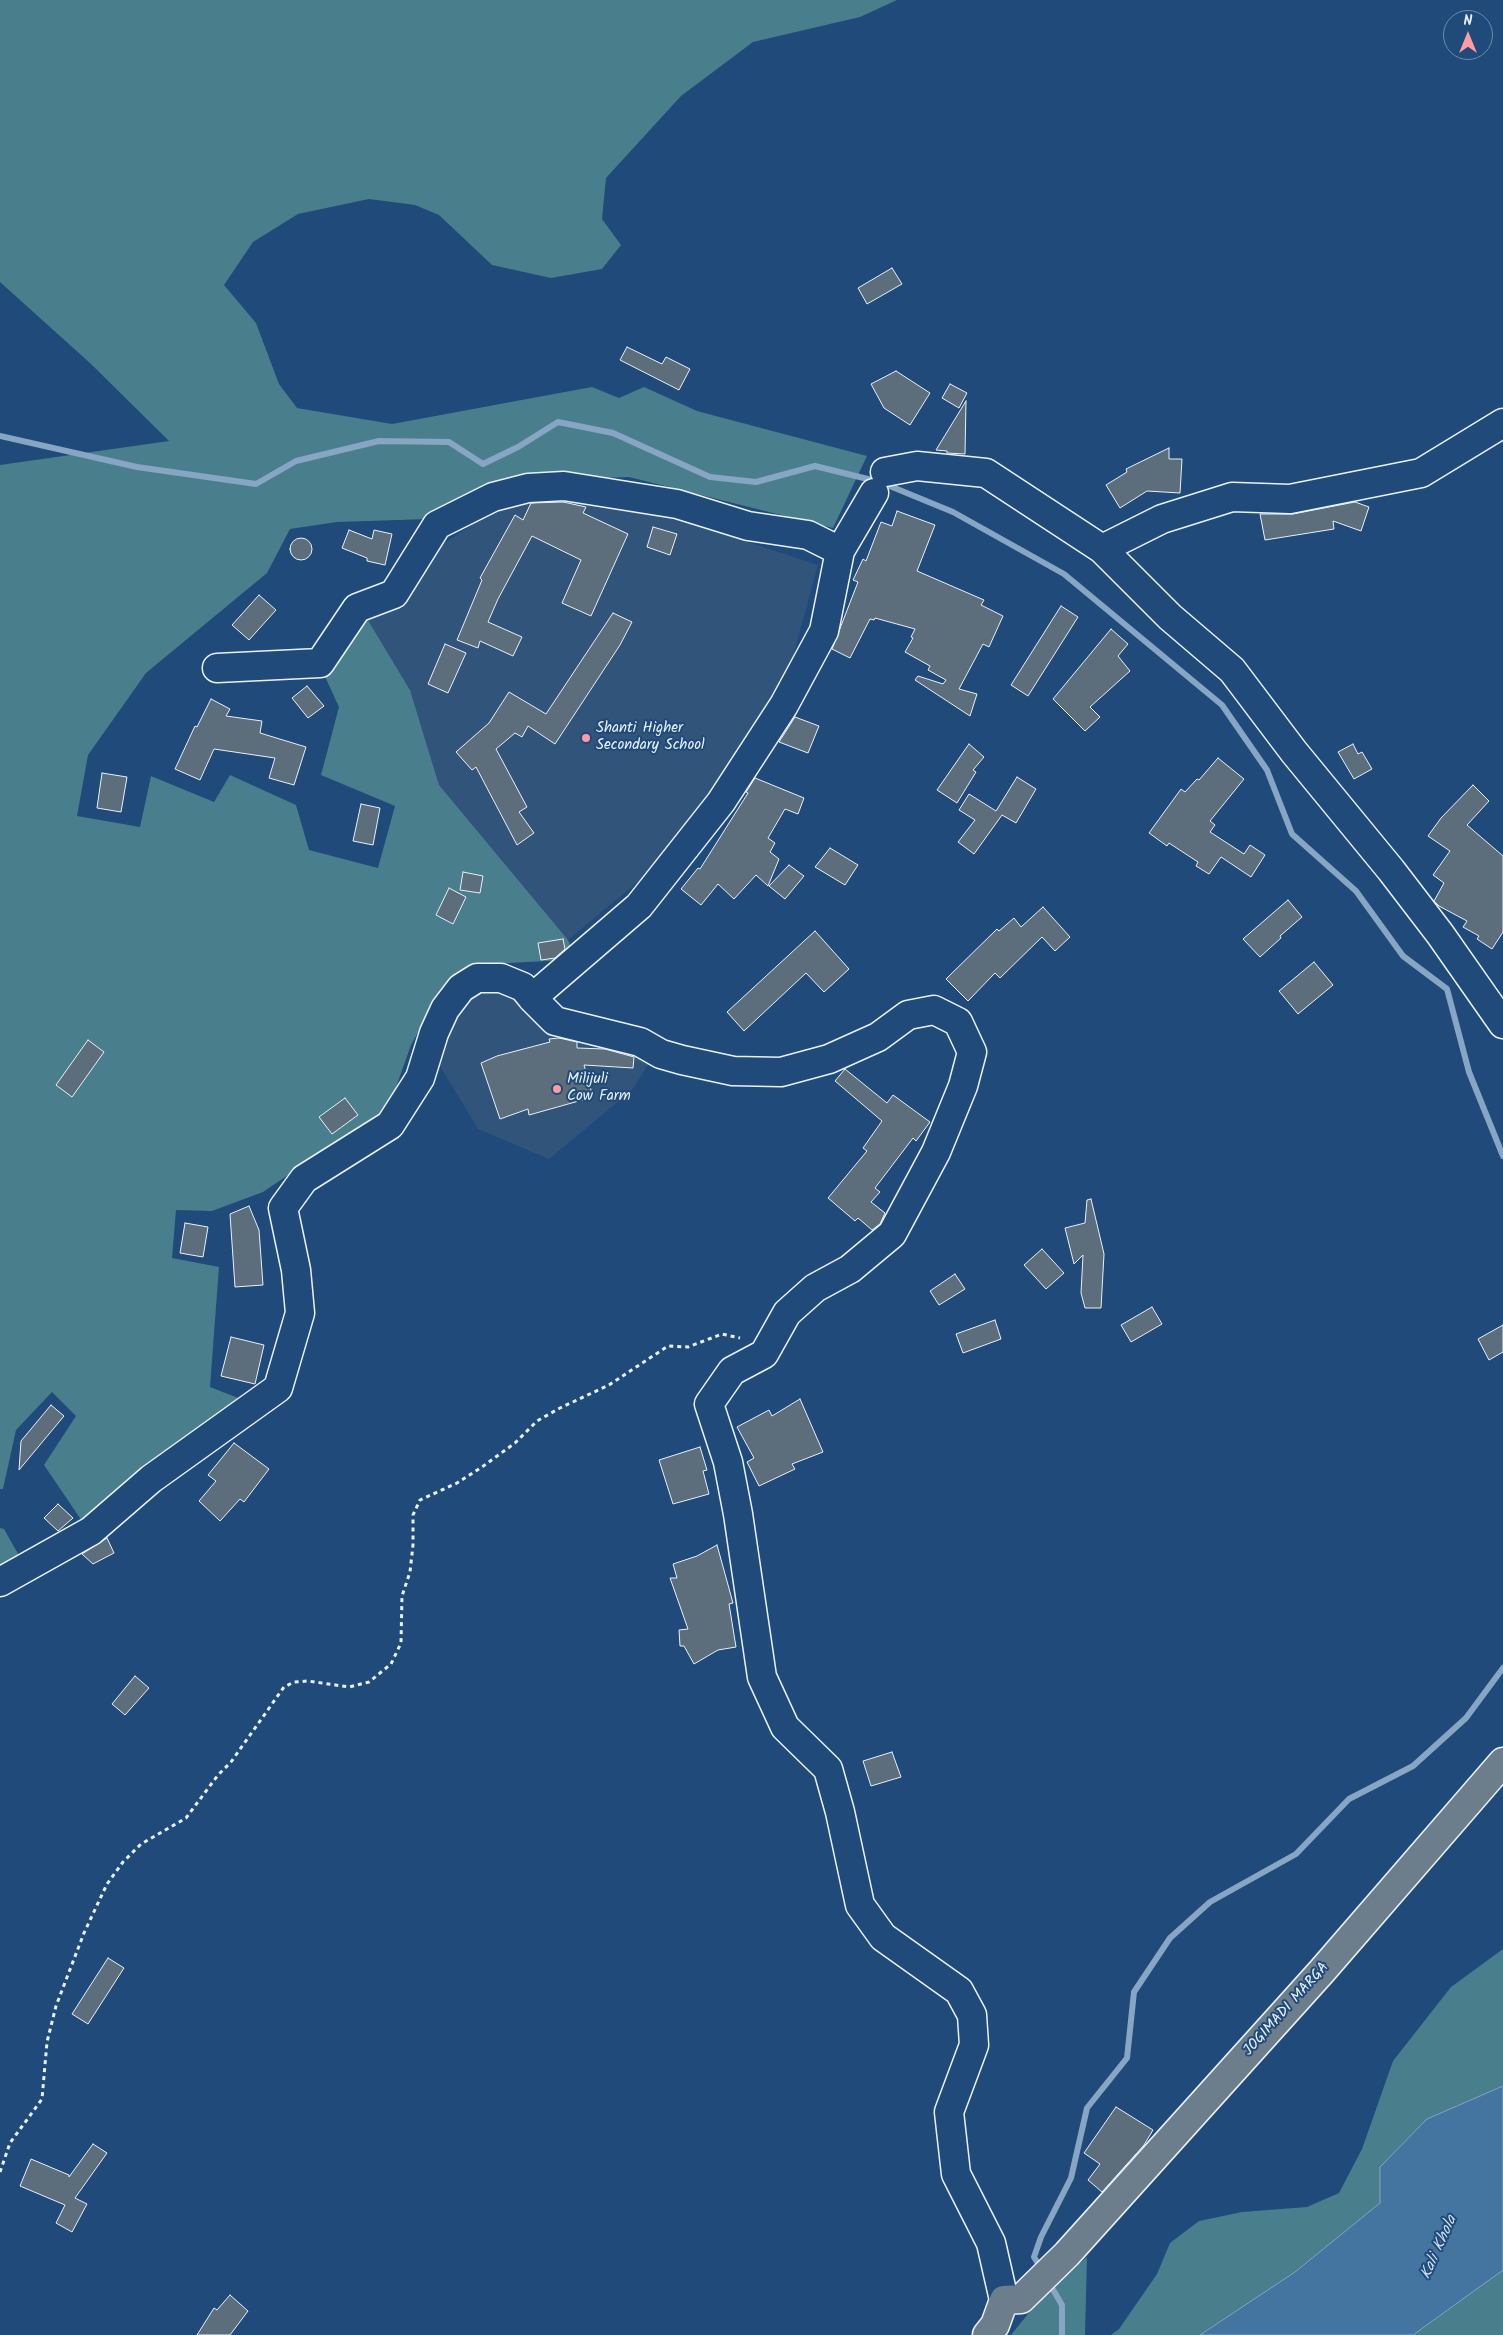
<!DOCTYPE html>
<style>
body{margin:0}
#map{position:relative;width:1503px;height:2335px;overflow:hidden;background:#1f4a7a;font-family:Kalam,sans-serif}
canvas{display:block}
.north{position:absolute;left:1443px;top:10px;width:50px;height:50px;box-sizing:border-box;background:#1f4a7a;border:1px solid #6f8dac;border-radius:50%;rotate:0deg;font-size:14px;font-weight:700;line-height:20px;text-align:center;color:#e8f1f8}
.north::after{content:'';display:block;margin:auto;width:18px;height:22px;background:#ff9aa2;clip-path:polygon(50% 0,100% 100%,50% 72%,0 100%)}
</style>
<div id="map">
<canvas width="1503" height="2335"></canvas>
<div class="north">N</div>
</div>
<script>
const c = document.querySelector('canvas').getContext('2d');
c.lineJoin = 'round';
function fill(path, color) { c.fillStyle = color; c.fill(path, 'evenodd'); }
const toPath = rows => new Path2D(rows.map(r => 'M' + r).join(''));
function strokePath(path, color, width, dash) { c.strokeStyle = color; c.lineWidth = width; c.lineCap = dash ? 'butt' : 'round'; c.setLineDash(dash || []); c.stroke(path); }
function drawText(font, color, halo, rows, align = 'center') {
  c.font = font + ' Kalam,sans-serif'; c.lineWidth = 4; c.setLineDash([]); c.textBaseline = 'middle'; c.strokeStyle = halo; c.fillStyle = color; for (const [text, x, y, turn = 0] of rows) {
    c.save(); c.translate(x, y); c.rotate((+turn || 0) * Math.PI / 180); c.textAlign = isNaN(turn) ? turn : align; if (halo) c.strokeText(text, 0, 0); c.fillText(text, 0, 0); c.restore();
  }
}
fill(toPath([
 [539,492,653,511,818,565,786,682,663,861,568,940,439,785,410,690,366,617,391,610,437,548,493,511],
 [485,988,510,993,643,1051,650,1062,632,1090,549,1159,478,1129,437,1061,460,1001]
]), '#31547b');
fill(toPath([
 [0,0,897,0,860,17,753,42,681,96,606,178,602,219,621,245,602,269,551,278,492,265,439,215,415,205,369,199,298,214,253,242,224,285,256,323,279,384,297,408,392,424,592,387,619,398,644,387,697,411,867,456,833,528,629,477,494,482,428,519,337,522,290,529,267,573,146,673,88,755,77,816,140,827,151,776,214,802,230,775,296,805,309,850,378,868,395,806,321,775,339,707,316,657,366,617,410,690,439,785,568,940,573,951,566,960,509,963,467,970,440,993,411,1045,389,1107,263,1192,212,1211,176,1210,172,1258,219,1267,210,1387,246,1401,84,1524,44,1465,76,1416,52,1392,16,1430,3,1489,0,1489,0,465,169,441,91,364,0,282],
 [0,1528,4,1529,21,1559,0,1572],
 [1503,1949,1503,2086,1427,2119,1380,2167,1380,2203,1295,2272,1200,2335,1111,2335,1119,2329,1157,2274,1170,2243,1199,2221,1242,2212,1307,2207,1339,2193,1362,2149,1393,2061,1451,1987],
 [1087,2257,1085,2335,1011,2335,1040,2299],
 [1503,2270,1503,2335,1413,2335]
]), '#497e8c');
const water = toPath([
 [1503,2086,1503,2270,1413,2335,1200,2335,1295,2272,1380,2203,1380,2167,1427,2119,1503,2086]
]);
fill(water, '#4474a0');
strokePath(water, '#86a6c3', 1);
strokePath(toPath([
 [0,436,137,467,256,484,296,461,379,441,449,442,483,464,518,447,558,422,613,433,710,477,756,482,815,466,880,482,953,512,1064,574,1222,705,1267,770,1292,834,1356,891,1403,956,1447,989,1469,1072,1503,1156],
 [1042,2270,1034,2257,1041,2237,1071,2178,1087,2108,1127,2058,1134,1992,1170,1938,1210,1902,1296,1854,1349,1799,1413,1766,1466,1718,1503,1668],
 [1048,2281,1062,2305,1062,2335]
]), '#86a6c3', 6);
const building = toPath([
 [892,268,902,284,867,304,858,288,892,268],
 [627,347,662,364,666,357,690,369,679,390,620,360,627,347],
 [896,371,930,393,910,425,884,408,871,384,896,371],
 [950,384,967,393,959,408,942,398,950,384],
 [966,401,965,454,947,453,947,451,936,450,966,401],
 [1169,448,1169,459,1182,459,1180,493,1147,491,1120,508,1106,485,1127,472,1126,469,1169,448],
 [563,502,586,507,583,513,628,534,591,616,562,603,581,560,532,536,498,599,488,622,522,637,513,656,480,641,478,648,457,640,482,580,480,578,515,515,523,520,531,503,563,502],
 [1355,502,1369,507,1361,531,1333,521,1334,529,1265,540,1260,514,1293,514,1355,502],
 [897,511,935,525,917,571,984,600,981,605,1003,616,989,647,983,644,959,689,977,694,970,716,915,680,918,676,943,684,946,680,928,670,930,666,905,652,913,638,911,637,915,629,875,618,874,620,870,619,850,658,832,649,858,582,853,580,863,559,866,561,881,522,892,526,897,511],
 [653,527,677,534,670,555,647,547,653,527],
 [349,530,372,539,374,530,392,534,385,565,367,561,367,558,342,548,349,530],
 '290 549a11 11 0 1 1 22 0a11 11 0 1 1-22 0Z',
 [259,595,276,610,249,640,232,625,259,595],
 [1061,606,1078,617,1028,696,1011,685,1061,606],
 [613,613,632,622,620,645,555,744,528,726,522,737,515,733,496,749,527,807,519,812,534,833,517,845,476,767,472,770,456,752,489,723,509,692,546,714,613,613],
 [1111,629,1128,644,1118,656,1130,671,1090,707,1100,717,1085,731,1053,699,1111,629],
 [445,644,466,653,448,693,428,684,445,644],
 [307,686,324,706,308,718,292,698,307,686],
 [211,699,230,709,226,716,262,721,260,733,306,747,294,785,269,778,275,758,214,749,200,780,175,769,195,726,197,727,211,699],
 [795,717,819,726,808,753,779,742,795,717],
 [969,744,984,757,973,770,976,772,957,803,937,790,969,744],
 [1353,744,1358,754,1362,752,1372,769,1354,779,1338,752,1353,744],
 [1218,758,1244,779,1210,821,1215,825,1210,832,1244,854,1250,845,1265,855,1251,877,1221,857,1209,874,1196,866,1198,862,1169,843,1167,846,1149,833,1181,789,1185,792,1197,779,1199,780,1218,758],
 [102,773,127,777,121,812,97,808,102,773],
 [1017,777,1036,789,1016,823,1002,815,974,854,958,842,975,820,959,810,969,794,996,811,1017,777],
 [755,778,804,798,798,814,785,809,768,838,775,843,770,852,779,859,768,886,756,875,734,899,718,884,701,905,681,889,698,868,700,869,748,793,746,792,755,778],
 [1473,785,1489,801,1467,825,1503,856,1503,932,1492,949,1477,939,1479,936,1463,927,1467,921,1439,906,1434,901,1444,883,1433,875,1450,851,1428,836,1441,818,1473,785],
 [361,804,380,808,373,845,353,841,361,804],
 [830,848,858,865,845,885,815,867,830,848],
 [789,865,804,876,785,899,769,886,789,865],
 [463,872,483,876,480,893,460,890,463,872],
 [449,888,466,897,453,924,436,915,449,888],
 [1288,900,1302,917,1280,936,1281,938,1260,957,1243,939,1288,900],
 [1043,907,1070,937,1055,951,1042,937,1000,978,995,973,968,1001,946,979,997,929,999,931,1014,918,1021,927,1043,907],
 [815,931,849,969,824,992,806,973,744,1031,727,1012,815,931],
 [563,939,565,949,555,958,541,960,538,943,563,939],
 [1314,962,1333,985,1298,1014,1279,991,1314,962],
 [559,1038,577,1042,577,1048,605,1049,634,1057,633,1068,584,1065,593,1097,529,1115,528,1109,500,1119,481,1063,497,1056,550,1042,549,1039,559,1038],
 [88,1040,104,1052,72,1097,56,1085,88,1040],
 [845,1069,887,1103,893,1095,930,1122,916,1141,913,1138,875,1188,880,1192,871,1202,885,1213,880,1224,872,1230,858,1218,855,1221,828,1198,867,1151,863,1148,882,1121,835,1081,845,1069],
 [345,1098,358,1115,332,1134,319,1117,345,1098],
 [1091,1199,1104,1254,1101,1308,1085,1308,1081,1293,1083,1255,1074,1264,1065,1228,1085,1223,1087,1200,1091,1199],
 [249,1206,259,1230,263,1285,235,1287,230,1214,249,1206],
 [185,1223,208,1227,203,1257,180,1253,185,1223],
 [1042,1249,1064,1273,1046,1289,1024,1265,1042,1249],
 [955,1274,965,1289,939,1305,930,1291,955,1274],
 [1152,1307,1162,1324,1131,1342,1121,1325,1152,1307],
 [995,1320,1001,1339,963,1353,956,1334,995,1320],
 [1503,1325,1503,1352,1489,1360,1478,1339,1503,1325],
 [231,1337,264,1345,255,1384,221,1376,231,1337],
 [800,1399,823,1452,792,1464,795,1469,759,1486,747,1462,754,1458,737,1427,769,1410,772,1416,800,1399],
 [51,1405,64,1416,19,1470,21,1441,51,1405],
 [234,1443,269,1469,244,1502,240,1499,220,1521,199,1501,216,1481,208,1475,234,1443],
 [700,1447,707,1470,703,1471,709,1494,673,1504,659,1460,700,1447],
 [58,1504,73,1518,58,1531,44,1518,58,1504],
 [107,1538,114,1553,93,1564,82,1554,107,1538],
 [717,1545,733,1603,729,1604,736,1647,718,1650,694,1664,684,1646,680,1646,679,1630,688,1629,670,1578,677,1578,673,1564,697,1556,717,1545],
 [135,1676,149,1688,125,1715,112,1704,135,1676],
 [892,1752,901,1777,871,1786,863,1761,892,1752],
 [108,1958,124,1968,88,2024,72,2014,108,1958],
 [1116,2107,1153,2130,1144,2145,1102,2192,1088,2180,1100,2164,1084,2153,1116,2107],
 [93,2144,107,2153,75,2198,87,2204,72,2232,56,2223,65,2205,20,2186,31,2159,69,2175,69,2177,93,2144],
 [230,2295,248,2311,230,2335,197,2335,214,2308,217,2310,230,2295]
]);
fill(building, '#5c6d7c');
strokePath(building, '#e8f1f8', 1);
const minor = toPath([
 [885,472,917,466,986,473,1102,549,1170,617,1232,670,1294,752,1391,870,1440,934,1503,1024],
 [1102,549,1162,519,1232,497,1290,499,1421,473,1503,423],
 [217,668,320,663,357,608,394,594,437,525,493,497,528,488,564,486,677,504,748,526,808,535,840,551,874,493],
 [532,998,639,906,721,802,784,705,824,631,840,551],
 [0,1582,91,1531,151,1479,278,1388,300,1313,296,1270,283,1208,304,1179,390,1125,420,1078,434,1033,445,1009,461,988,477,978,501,978,523,987,532,998,555,1021,640,1042,661,1054,682,1060,733,1071,781,1072,829,1059,878,1037,908,1015,934,1010,958,1022,972,1052,963,1086,936,1152,892,1234,850,1269,815,1288,787,1313,764,1354,732,1371,709,1404,728,1462,738,1514,762,1677,785,1727,828,1769,840,1812,860,1905,883,1937,959,1991,972,2015,974,2045,949,2112,956,2174,991,2243,1004,2300]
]);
const major = toPath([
 [987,2335,995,2325,1004,2300,1021,2299,1067,2254,1322,1971,1503,1762]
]);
strokePath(minor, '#e8f1f8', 31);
strokePath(major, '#e8f1f8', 31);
strokePath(toPath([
 [0,2172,10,2143,42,2099,47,2042,56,2006,84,1933,107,1884,123,1862,141,1844,186,1818,218,1775,231,1762,284,1687,294,1682,308,1681,349,1687,369,1682,391,1664,401,1643,402,1596,410,1572,413,1545,413,1515,420,1500,457,1483,482,1467,515,1443,537,1421,560,1408,609,1385,668,1346,688,1347,722,1334,740,1338]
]), '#e8f1f8', 3, [4, 4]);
strokePath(minor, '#1f4a7a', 28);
strokePath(major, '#6c7d8b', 28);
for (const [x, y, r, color] of [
 [586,738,5,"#ff9aa2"],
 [557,1089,5,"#ff9aa2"]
]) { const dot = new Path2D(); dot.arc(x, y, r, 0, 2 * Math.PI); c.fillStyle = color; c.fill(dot); strokePath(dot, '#1f4a7a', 2); }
drawText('15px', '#e8f1f8', '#1f4a7a', [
 ["Shanti Higher",596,729],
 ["Secondary School",596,746],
 ["Milijuli",567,1080],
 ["Cow Farm",567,1097]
], 'left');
drawText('15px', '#e8f1f8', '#1f4a7a', [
 ["JOGIMADI MARGA",1287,2010,-48]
]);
drawText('italic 16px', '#cfdeeb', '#1f4a7a', [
 ["Kali Khola",1440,2248,-66]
]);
</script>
